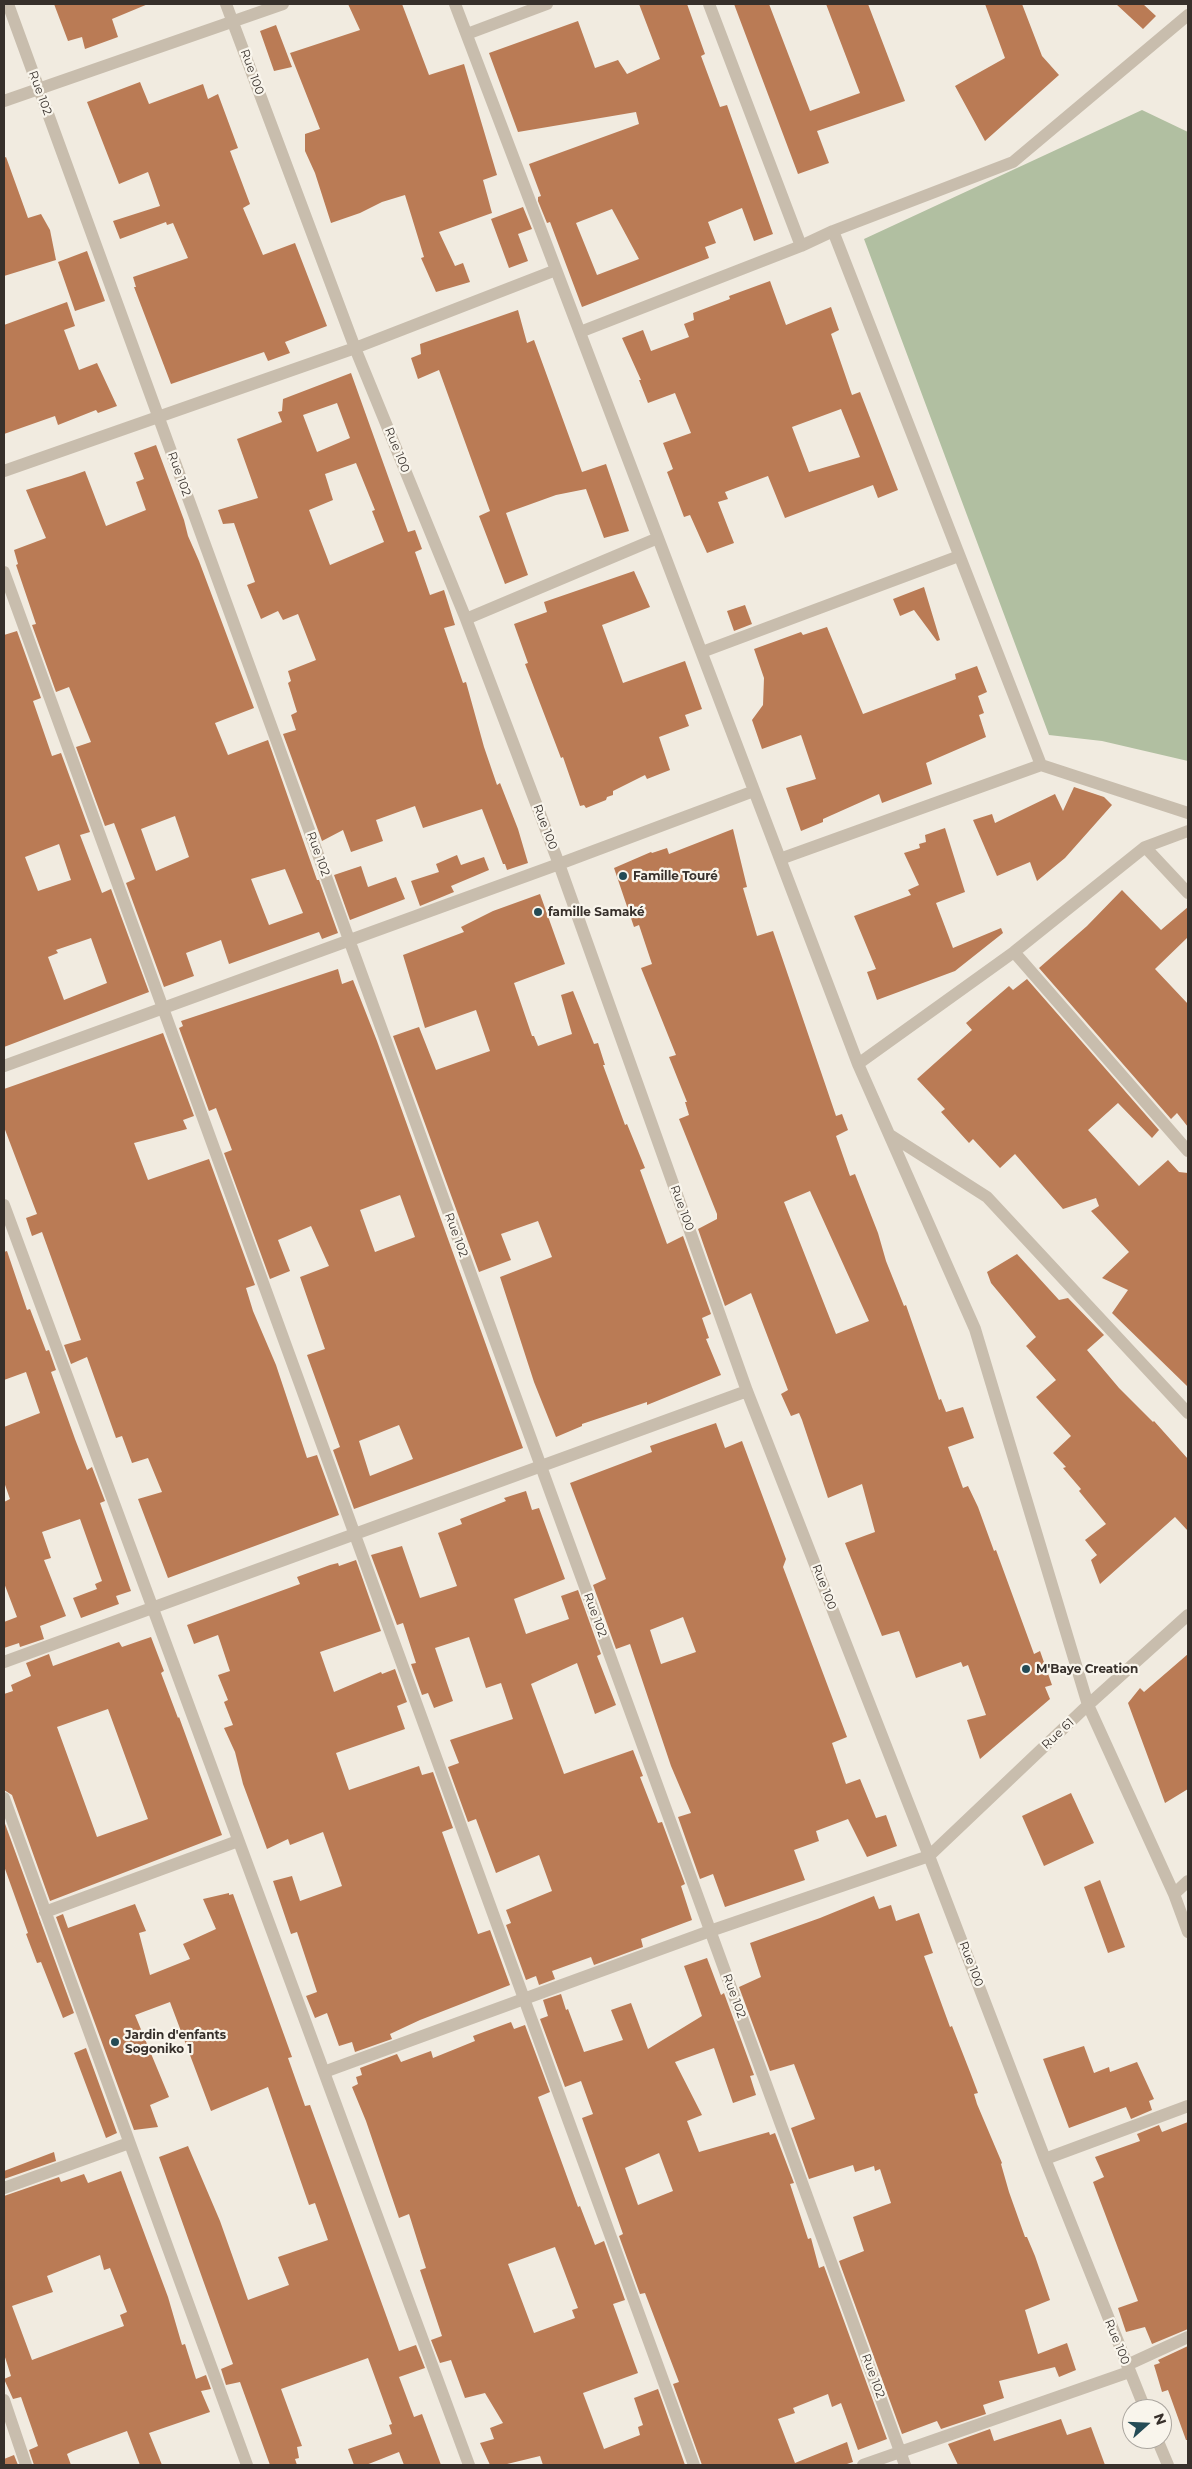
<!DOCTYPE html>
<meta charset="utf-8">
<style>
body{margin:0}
#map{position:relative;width:1192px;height:2469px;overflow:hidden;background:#f1ebe0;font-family:Montserrat,sans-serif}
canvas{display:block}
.frame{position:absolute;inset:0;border:5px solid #37302b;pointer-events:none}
.north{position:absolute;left:1122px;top:2399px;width:50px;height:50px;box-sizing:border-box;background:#f9f5ec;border:1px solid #aba69f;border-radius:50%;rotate:70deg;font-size:14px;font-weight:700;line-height:20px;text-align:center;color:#37302b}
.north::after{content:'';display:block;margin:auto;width:18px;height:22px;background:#244b55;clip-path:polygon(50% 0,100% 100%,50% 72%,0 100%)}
</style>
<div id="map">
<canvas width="1192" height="2469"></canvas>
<div class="frame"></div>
<div class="north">N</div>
</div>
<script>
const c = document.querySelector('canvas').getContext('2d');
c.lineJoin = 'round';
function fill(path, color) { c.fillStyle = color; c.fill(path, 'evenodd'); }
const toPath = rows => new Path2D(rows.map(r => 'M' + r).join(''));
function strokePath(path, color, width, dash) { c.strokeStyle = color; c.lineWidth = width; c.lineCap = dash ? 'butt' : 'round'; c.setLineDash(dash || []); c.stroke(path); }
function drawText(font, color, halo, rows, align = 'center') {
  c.font = font + ' Montserrat,sans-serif'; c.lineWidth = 4.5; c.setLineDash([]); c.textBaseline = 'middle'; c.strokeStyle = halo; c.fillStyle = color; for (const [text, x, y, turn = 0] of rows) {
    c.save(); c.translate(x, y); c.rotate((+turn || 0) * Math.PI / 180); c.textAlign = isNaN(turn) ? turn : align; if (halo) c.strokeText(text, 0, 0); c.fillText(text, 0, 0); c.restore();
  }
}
fill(toPath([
 [1142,110,1188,132,1188,761,1102,741,1049,735,864,239]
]), '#b1bfa1');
fill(toPath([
 [54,4,148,4,112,19,118,37,85,49,82,37,68,41],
 [348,4,402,4,429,75,464,64,497,175,483,180,492,213,439,232,455,266,463,263,470,282,436,292,421,258,424,257,405,195,382,202,360,213,331,223,315,173,305,151,305,134,320,129,290,53,360,30],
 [639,4,687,4,705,54,701,56,720,107,727,105,773,234,754,241,742,208,708,222,716,243,705,247,709,258,582,307,550,222,547,223,538,201,538,197,541,196,529,164,639,124,636,112,518,132,489,53,578,21,595,68,618,60,627,74,660,59],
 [612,209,639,259,597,275,576,223],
 [734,4,769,4,810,111,860,93,826,4,868,4,905,101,817,131,829,163,798,174],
 [985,4,1022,4,1042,56,1059,75,985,141,955,86,1005,58],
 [1116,4,1143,4,1156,16,1143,29],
 [276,25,292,67,274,71,260,31],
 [140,82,149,104,203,84,208,99,218,94,238,148,230,151,250,204,243,208,263,255,295,243,327,326,285,342,290,353,268,361,264,352,171,384,134,287,136,287,133,277,188,258,173,223,167,225,166,222,120,239,113,221,160,206,148,172,119,184,87,102],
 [6,157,28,218,41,214,50,230,56,260,4,276,4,158],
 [523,207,532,229,518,234,528,261,509,268,491,219],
 [87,251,105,301,75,311,58,262],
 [770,281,786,325,831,307,839,330,831,334,852,395,860,392,898,490,878,498,873,485,785,518,768,476,725,492,728,499,718,502,734,543,707,553,690,515,684,517,667,472,673,469,663,443,691,433,675,393,648,403,639,380,641,380,622,338,643,330,651,351,689,337,684,324,694,320,693,313,730,299,729,296],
 [841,409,860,457,809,472,792,427],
 [67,302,75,326,64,330,79,370,97,363,117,406,98,413,96,410,58,425,55,416,4,434,4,325],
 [518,310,527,343,534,340,582,472,606,464,629,531,604,538,586,489,556,495,506,513,528,575,505,584,479,516,490,511,439,370,418,379,411,358,421,354,420,344],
 [351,373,408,532,415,530,422,549,415,552,430,595,444,590,455,625,444,628,463,683,466,682,484,747,497,785,500,783,518,829,528,863,507,870,505,864,503,864,482,809,423,828,415,806,376,820,383,841,351,852,343,830,322,841,283,734,296,730,291,715,297,712,288,683,291,681,288,671,316,660,298,614,283,620,278,611,261,619,247,585,255,582,234,523,223,524,218,510,258,498,237,439,282,422,278,412,282,411,283,399],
 [337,403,350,438,317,452,303,415],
 [356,463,375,510,372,511,384,542,330,565,309,510,333,500,325,474],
 [156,445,184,520,188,536,199,561,254,708,215,723,228,755,268,740,317,880,319,880,338,933,322,939,319,932,229,964,221,940,186,953,194,976,164,987,126,883,135,879,114,823,105,826,76,747,91,742,69,687,56,692,32,625,36,624,16,565,18,564,14,550,46,538,26,490,71,476,85,471,106,526,146,510,136,482,144,479,134,453],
 [175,816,189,857,156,871,141,829],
 [285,869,303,913,269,925,251,879],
 [634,571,650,607,602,625,623,683,685,661,702,709,685,715,689,726,659,737,670,770,647,779,645,775,613,791,613,795,607,797,606,800,586,808,584,805,580,806,563,757,561,758,525,664,528,663,514,624,547,612,544,602],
 [924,587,940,640,937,641,914,610,900,616,893,599],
 [745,605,752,624,734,631,727,611],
 [827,627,863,714,956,679,955,674,977,666,987,692,978,696,984,713,979,715,986,737,926,763,932,784,882,803,879,794,823,819,823,822,801,831,786,788,816,779,801,735,762,749,752,720,763,705,764,678,754,649,801,632,803,635],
 [17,631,41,698,33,701,52,756,61,753,90,832,80,835,102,893,111,889,149,992,4,1047,4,635],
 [59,844,71,880,38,891,25,857],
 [91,938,107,983,64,1000,48,957,58,953,56,950],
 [1074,787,1104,797,1112,805,1065,858,1037,881,1030,862,997,876,973,820,992,814,995,823,1055,794,1063,811],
 [945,828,965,892,936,903,953,948,1001,928,1003,933,955,971,877,1000,867,972,876,969,854,916,911,895,908,890,919,885,904,853,920,848,919,844,926,842,925,835],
 [733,829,747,887,743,888,757,936,773,931,836,1116,842,1114,848,1130,836,1136,850,1176,855,1174,878,1233,886,1261,904,1306,906,1305,939,1400,941,1399,946,1412,963,1407,974,1438,948,1447,963,1488,968,1486,978,1507,994,1551,996,1550,1034,1654,1040,1651,1052,1685,1045,1687,1050,1699,980,1759,967,1720,986,1715,968,1665,963,1667,961,1662,916,1678,899,1631,882,1636,845,1543,875,1532,862,1484,828,1498,802,1420,799,1413,791,1416,781,1394,788,1390,751,1293,725,1306,698,1229,717,1219,717,1214,679,1119,689,1115,685,1102,687,1102,669,1057,676,1055,641,968,652,964,639,925,634,927,614,868,651,852,652,853,667,848,669,854],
 [810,1191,869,1321,836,1334,784,1202],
 [457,855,461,865,484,857,489,870,451,886,454,892,420,906,411,881,439,872,436,864],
 [361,866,368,887,396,877,405,899,350,920,334,875],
 [1122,890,1161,930,1188,907,1188,937,1155,969,1188,1004,1188,1127,1177,1113,1171,1119,1039,968,1087,926],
 [540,894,565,964,514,983,532,1036,534,1036,538,1046,572,1034,561,995,573,991,594,1044,598,1043,605,1065,603,1065,625,1125,627,1124,645,1168,640,1170,667,1244,683,1236,711,1314,702,1318,709,1338,706,1339,721,1375,647,1405,647,1402,582,1424,582,1426,556,1437,534,1382,500,1277,552,1257,538,1221,501,1234,511,1260,479,1272,393,1036,419,1027,436,1070,490,1051,476,1010,425,1028,403,955,464,932,461,927,493,911],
 [338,969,342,984,353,980,377,1041,523,1448,354,1509,333,1450,340,1447,307,1355,325,1349,300,1277,329,1266,311,1226,278,1240,290,1271,270,1279,224,1153,232,1150,216,1108,209,1111,179,1028,183,1026,181,1021],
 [400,1195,415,1237,375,1252,360,1210],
 [399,1425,413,1459,370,1476,359,1441],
 [1027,979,1159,1130,1152,1138,1118,1103,1088,1130,1139,1186,1168,1160,1179,1172,1188,1173,1188,1387,1112,1313,1128,1290,1102,1278,1129,1252,1091,1211,1099,1206,1096,1198,1063,1209,1015,1154,1000,1168,973,1139,969,1143,941,1112,945,1109,917,1079,972,1030,966,1023,1009,986,1013,990],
 [163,1033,194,1116,183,1120,187,1129,134,1143,148,1180,209,1159,255,1285,246,1288,253,1311,276,1365,307,1458,317,1455,339,1515,168,1578,138,1499,162,1492,148,1458,132,1463,122,1436,116,1438,87,1357,71,1364,64,1345,81,1340,42,1232,32,1236,26,1218,37,1214,4,1127,4,1089],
 [7,1251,27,1310,30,1309,46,1351,49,1350,56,1370,51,1372,75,1439,87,1470,92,1467,105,1501,100,1503,131,1591,116,1596,119,1604,81,1618,73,1598,97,1589,95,1584,102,1581,80,1519,42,1532,51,1558,44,1560,66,1616,40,1626,44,1639,20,1647,19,1643,4,1648,4,1622,17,1617,4,1583,4,1502,10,1499,4,1482,4,1427,40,1413,26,1372,4,1380,4,1252],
 [1017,1254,1059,1300,1068,1298,1104,1335,1087,1350,1119,1388,1153,1422,1154,1421,1188,1459,1188,1531,1175,1517,1100,1584,1091,1560,1097,1555,1085,1540,1106,1524,1079,1491,1081,1489,1063,1468,1066,1467,1053,1453,1071,1436,1036,1397,1056,1380,1026,1346,1036,1337,991,1283,987,1272],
 [716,1423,725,1448,742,1441,786,1559,783,1567,847,1737,832,1743,846,1784,860,1779,876,1818,886,1815,897,1846,867,1857,848,1819,816,1831,819,1841,794,1850,805,1880,725,1907,713,1874,700,1879,678,1817,691,1813,671,1766,630,1644,616,1649,593,1585,606,1579,570,1483,652,1452,650,1446],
 [683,1617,696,1652,661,1664,650,1630],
 [526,1491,532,1510,539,1508,565,1579,514,1599,526,1634,569,1619,561,1596,578,1590,601,1654,597,1656,616,1705,595,1714,577,1663,531,1684,564,1774,633,1750,643,1776,640,1777,658,1823,662,1822,685,1884,681,1886,692,1920,641,1939,643,1947,594,1965,591,1957,552,1971,555,1979,539,1985,536,1976,526,1980,506,1925,511,1923,506,1910,552,1891,539,1855,496,1873,476,1819,468,1822,448,1767,459,1763,450,1740,513,1719,501,1683,486,1688,469,1637,435,1648,453,1701,434,1708,428,1693,422,1695,411,1664,416,1663,403,1623,397,1625,371,1555,402,1546,420,1598,457,1586,438,1533,462,1524,460,1519,506,1501,504,1498],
 [356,1560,381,1631,320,1652,334,1692,381,1672,382,1674,395,1669,407,1702,397,1706,405,1729,336,1753,349,1790,419,1766,422,1775,433,1772,453,1828,442,1832,478,1934,490,1930,510,1985,420,2020,390,2034,392,2039,355,2052,352,2042,339,2046,327,2013,315,2018,306,1996,317,1992,297,1932,291,1934,273,1881,292,1876,300,1901,342,1886,323,1832,290,1845,288,1839,267,1849,243,1784,235,1752,224,1728,233,1725,224,1702,228,1700,218,1675,230,1671,218,1635,194,1644,187,1625,300,1584,297,1577,330,1565,338,1563,339,1566],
 [151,1637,164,1671,161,1673,178,1718,179,1717,222,1835,50,1901,12,1795,4,1790,4,1694,13,1691,11,1685,31,1676,26,1663,49,1654,53,1666,119,1642,122,1647],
 [108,1709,148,1819,97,1837,57,1727],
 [1188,1654,1188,1789,1165,1803,1128,1703,1140,1688,1144,1692],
 [1071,1793,1094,1843,1044,1866,1022,1816],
 [4,1821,74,2013,63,2018,41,1962,37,1963,26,1934,28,1933,4,1866],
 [1100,1880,1125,1947,1108,1953,1084,1887],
 [229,1893,229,1895,233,1894,292,2057,288,2058,305,2106,310,2105,399,2351,416,2345,425,2368,399,2377,414,2417,422,2414,441,2465,404,2465,399,2452,366,2465,354,2465,348,2449,392,2434,389,2425,392,2424,368,2358,281,2389,302,2446,297,2447,299,2458,295,2459,297,2465,270,2465,240,2382,226,2385,221,2369,233,2364,159,2157,188,2146,220,2221,248,2300,289,2285,278,2257,328,2240,315,2203,309,2205,268,2087,211,2111,170,2002,135,2015,169,2097,150,2105,158,2127,134,2130,56,1917,63,1914,68,1928,135,1904,146,1931,139,1933,150,1975,190,1959,183,1944,216,1929,203,1899],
 [874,1896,879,1909,891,1905,896,1921,919,1913,933,1953,924,1956,950,2027,952,2026,970,2072,978,2093,974,2094,977,2104,1002,2163,1001,2164,1009,2192,1025,2237,1027,2237,1035,2256,1050,2300,1025,2310,1038,2354,1067,2343,1076,2370,1059,2377,1055,2367,999,2381,1004,2398,983,2405,986,2414,941,2429,937,2421,902,2434,839,2261,864,2251,853,2217,891,2203,880,2169,875,2171,874,2166,855,2172,853,2165,809,2179,791,2128,815,2119,794,2064,770,2071,739,1987,761,1977,750,1943,820,1918],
 [707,1958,721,1995,724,1993,754,2075,750,2076,756,2095,733,2103,714,2048,675,2062,702,2115,687,2121,699,2152,769,2132,770,2135,775,2133,794,2183,790,2184,808,2239,811,2238,819,2268,824,2266,887,2439,858,2450,841,2403,832,2407,828,2394,793,2408,795,2413,778,2419,795,2463,847,2442,853,2462,844,2465,702,2465,673,2384,679,2382,645,2293,640,2294,619,2236,623,2234,582,2118,593,2114,581,2081,565,2087,540,2019,548,2016,543,2000,561,1994,566,2010,568,2009,584,2052,623,2040,611,2010,631,2003,648,2049,702,2016,684,1966],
 [659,2153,673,2191,638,2205,625,2168],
 [511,2022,514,2029,525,2025,550,2092,538,2097,578,2207,580,2206,595,2245,604,2241,625,2300,613,2304,638,2373,583,2393,604,2449,640,2435,638,2427,643,2425,634,2398,658,2389,685,2465,543,2465,540,2456,503,2465,490,2465,480,2443,494,2439,490,2428,503,2423,485,2393,465,2398,451,2360,440,2363,431,2340,442,2336,420,2270,426,2268,409,2214,399,2218,366,2121,352,2087,358,2084,356,2077,362,2075,360,2068,397,2054,401,2062,431,2051,433,2058,475,2041,473,2036],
 [555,2247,578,2308,572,2310,575,2318,534,2333,508,2264],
 [1084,2046,1094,2073,1109,2067,1110,2072,1137,2062,1154,2099,1149,2101,1152,2110,1131,2119,1126,2107,1069,2128,1043,2059],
 [86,2048,117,2133,106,2138,74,2053],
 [1188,2122,1188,2329,1152,2344,1145,2327,1126,2332,1118,2308,1138,2301,1093,2182,1104,2177,1095,2157,1140,2141,1137,2134,1159,2125,1162,2132],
 [54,2152,56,2161,4,2179,4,2171],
 [121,2171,168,2297,182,2345,185,2344,196,2379,206,2375,211,2389,201,2391,210,2412,149,2433,162,2465,140,2465,127,2431,73,2451,67,2454,71,2465,34,2465,29,2450,38,2446,21,2397,13,2399,4,2379,11,2376,4,2354,4,2196,59,2177,61,2182,84,2174,88,2183],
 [100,2255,104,2270,110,2268,127,2312,120,2315,124,2326,32,2360,12,2306,53,2292,47,2276],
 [1188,2346,1188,2440,1186,2440,1168,2390,1162,2392,1154,2365,1160,2363,1158,2360],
 [1061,2419,1067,2435,1091,2427,1105,2465,958,2465,948,2444,990,2429,994,2441],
 [14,2455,18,2465,4,2465,4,2459]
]), '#ba7b55');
strokePath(toPath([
 [8,4,905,2465],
 [226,4,355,348,466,619,559,864,747,1391,929,1856,1045,2159,1145,2409],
 [455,4,858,1064,975,1329,1088,1705,1174,1894,1188,1932],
 [709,4,801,246],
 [467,34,547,4],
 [4,101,283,4],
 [833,231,1041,765],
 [580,332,801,246,833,231,1013,162,1188,15],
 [4,471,355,348,556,270],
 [4,572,694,2465],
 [466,619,658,538],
 [702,652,959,556],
 [1145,847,1188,893],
 [780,859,1041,765,1188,813],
 [1014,952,1188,1151],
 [858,1064,1014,952,1145,847,1188,831],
 [4,1066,559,864,754,791],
 [890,1135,987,1197,1188,1413],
 [4,1205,469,2465],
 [4,1662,747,1391],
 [4,1798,247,2465],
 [1174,1894,1188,1881],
 [45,1912,238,1841],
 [324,2072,710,1931,929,1856,1088,1705,1188,1615],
 [1045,2159,1188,2106],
 [4,2188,129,2143],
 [1127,2365,1188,2337],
 [4,2400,26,2465],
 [1157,2439,1168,2465],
 [863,2465,1129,2372]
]), '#c8bdad', 12);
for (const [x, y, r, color] of [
 [623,876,5,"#244b55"],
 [538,912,5,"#244b55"],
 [1026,1669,5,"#244b55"],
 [115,2042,5,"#244b55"]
]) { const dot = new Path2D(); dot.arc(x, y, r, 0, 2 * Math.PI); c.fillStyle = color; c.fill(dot); strokePath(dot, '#f9f5ec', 2); }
drawText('12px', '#37302b', '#f9f5ec', [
 ["Rue 100",252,72,70],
 ["Rue 102",40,93,70],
 ["Rue 100",397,450,68],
 ["Rue 102",179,474,70],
 ["Rue 100",545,827,69],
 ["Rue 102",318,854,70],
 ["Rue 100",682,1208,70],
 ["Rue 102",456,1235,70],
 ["Rue 100",824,1587,69],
 ["Rue 102",595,1615,70],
 ["Rue 61",1058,1734,-43],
 ["Rue 100",971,1964,69],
 ["Rue 102",734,1996,70],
 ["Rue 100",1117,2342,68],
 ["Rue 102",873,2376,70]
]);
drawText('bold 12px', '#37302b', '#f9f5ec', [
 ["Famille Touré",633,876],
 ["famille Samaké",548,912],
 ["M'Baye Creation",1036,1669],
 ["Jardin d'enfants",125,2035],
 ["Sogoniko 1",125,2049]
], 'left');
</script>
